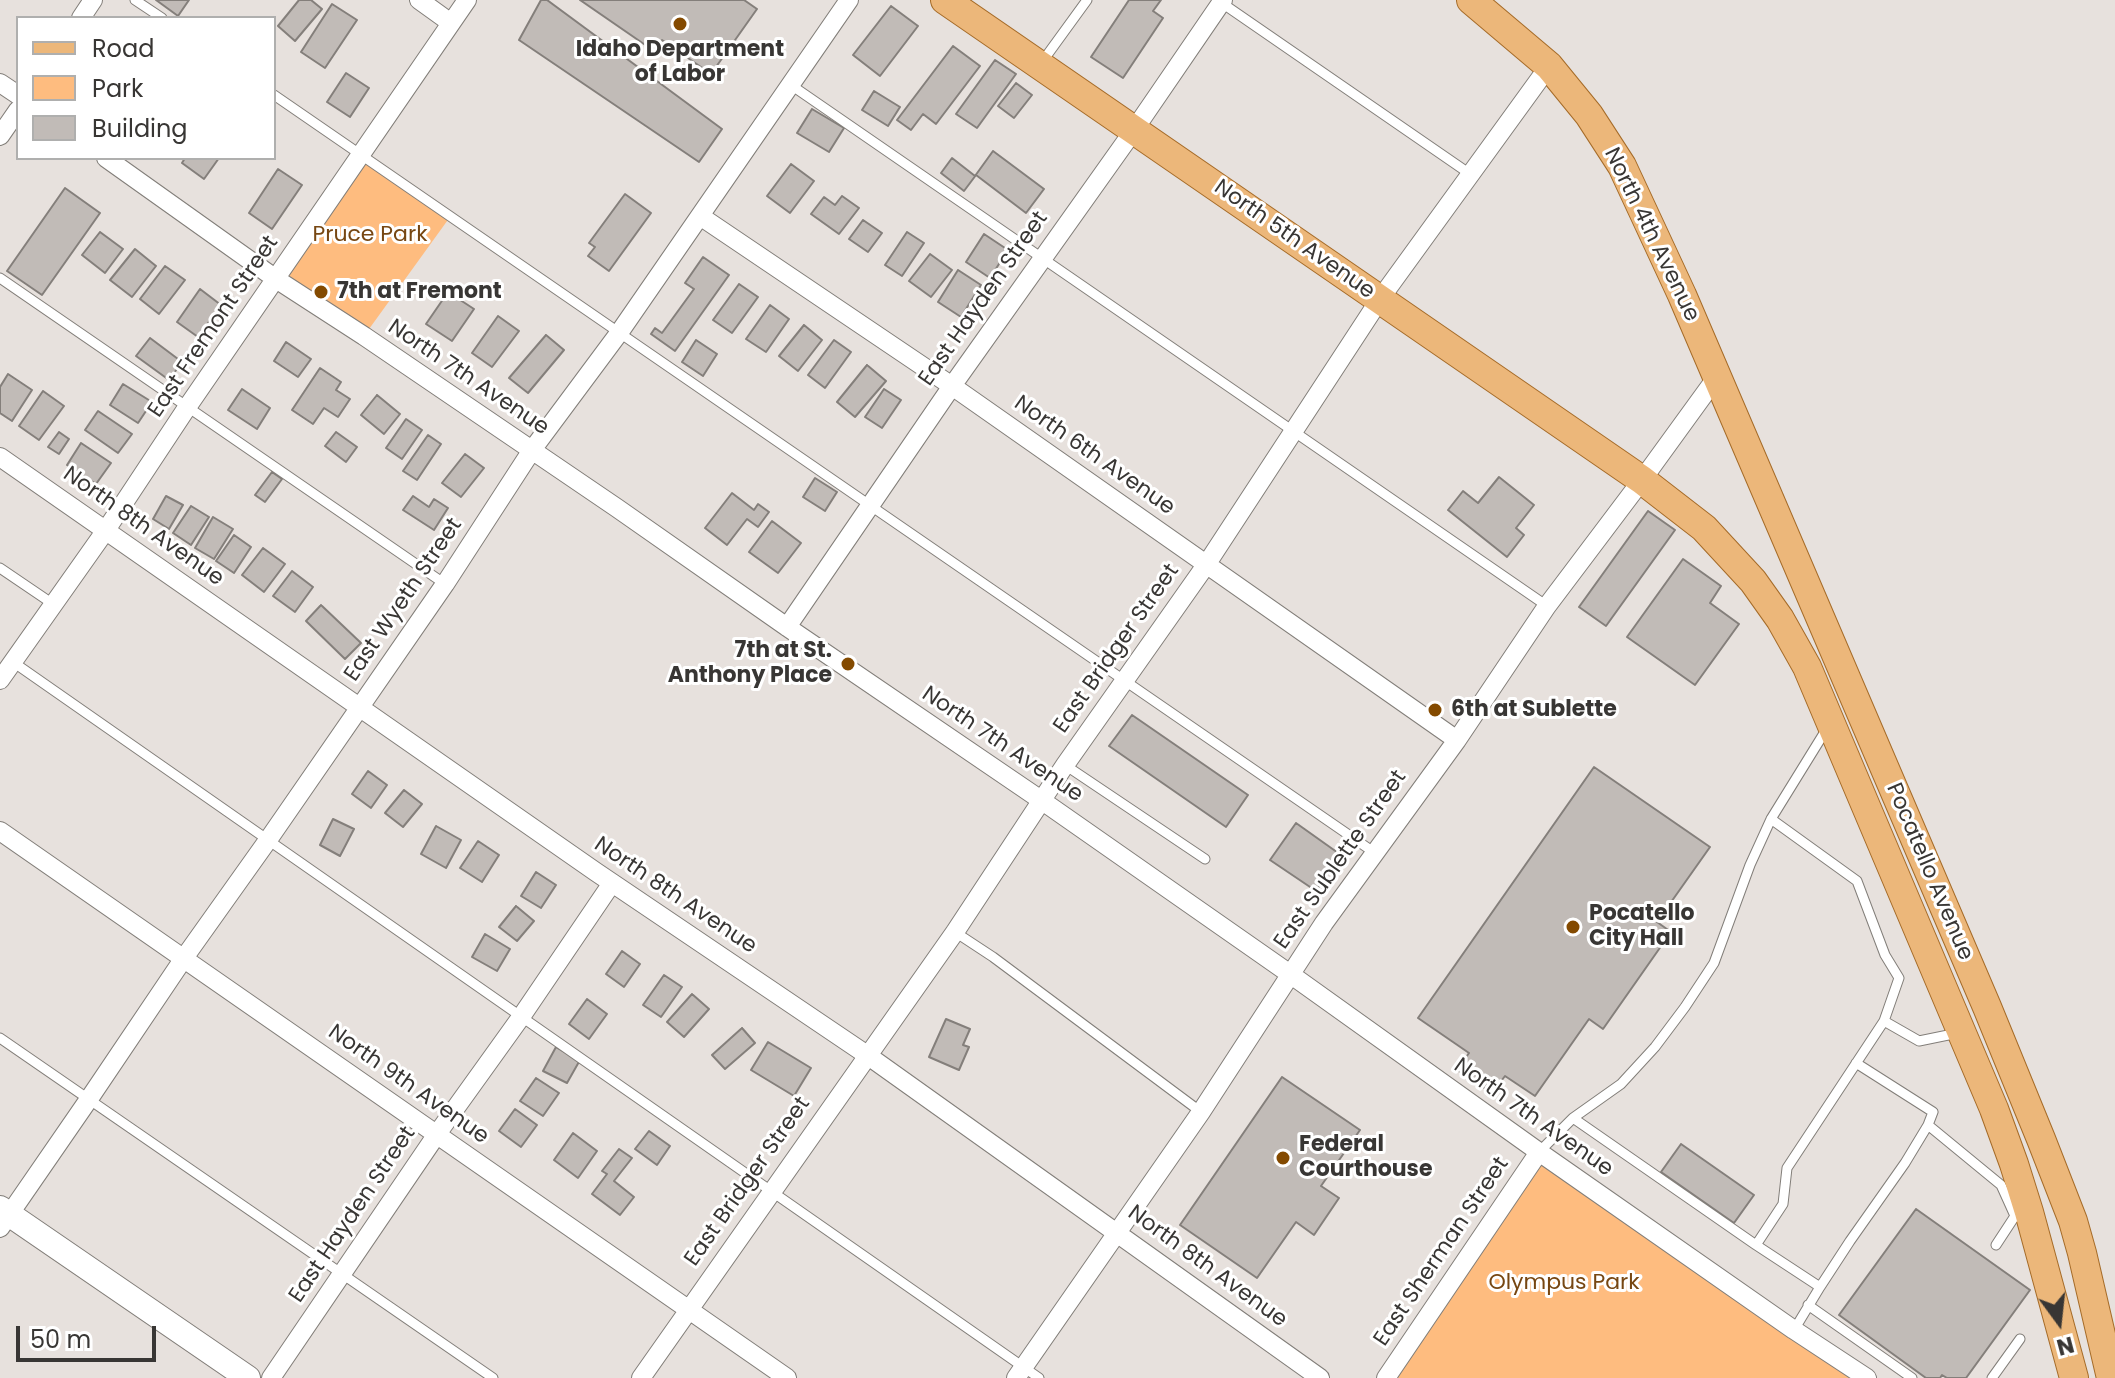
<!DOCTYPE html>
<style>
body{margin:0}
#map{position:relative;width:2115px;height:1378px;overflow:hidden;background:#e7e1dd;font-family:Poppins,sans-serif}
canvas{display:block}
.legend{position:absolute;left:16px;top:16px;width:260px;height:144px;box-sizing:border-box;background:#fff;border:2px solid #afafae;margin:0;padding:10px 14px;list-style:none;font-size:24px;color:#383634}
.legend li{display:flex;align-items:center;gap:16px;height:40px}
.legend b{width:40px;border:2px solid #afafae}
.north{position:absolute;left:2019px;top:1282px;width:80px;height:80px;-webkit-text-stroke:6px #fff;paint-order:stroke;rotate:165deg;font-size:22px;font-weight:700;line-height:32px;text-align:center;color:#383634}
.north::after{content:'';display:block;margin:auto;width:28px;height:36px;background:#383634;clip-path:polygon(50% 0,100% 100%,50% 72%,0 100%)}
.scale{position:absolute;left:16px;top:1326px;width:140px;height:36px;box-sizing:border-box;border:4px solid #383634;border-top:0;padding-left:10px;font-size:24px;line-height:28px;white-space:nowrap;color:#383634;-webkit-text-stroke:6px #fff;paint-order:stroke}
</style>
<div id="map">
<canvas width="2115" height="1378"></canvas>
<ul class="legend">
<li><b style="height:10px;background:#ecb77a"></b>Road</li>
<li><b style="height:22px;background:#febc7f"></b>Park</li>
<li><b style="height:22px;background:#c1bbb7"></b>Building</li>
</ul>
<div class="north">N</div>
<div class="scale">50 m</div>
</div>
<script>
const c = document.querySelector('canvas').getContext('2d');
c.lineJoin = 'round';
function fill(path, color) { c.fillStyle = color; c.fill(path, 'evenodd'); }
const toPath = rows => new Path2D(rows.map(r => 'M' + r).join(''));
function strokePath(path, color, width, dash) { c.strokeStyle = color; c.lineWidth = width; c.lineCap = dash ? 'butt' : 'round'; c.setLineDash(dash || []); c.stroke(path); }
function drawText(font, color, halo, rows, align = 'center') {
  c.font = font + ' Poppins,sans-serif'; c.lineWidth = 6; c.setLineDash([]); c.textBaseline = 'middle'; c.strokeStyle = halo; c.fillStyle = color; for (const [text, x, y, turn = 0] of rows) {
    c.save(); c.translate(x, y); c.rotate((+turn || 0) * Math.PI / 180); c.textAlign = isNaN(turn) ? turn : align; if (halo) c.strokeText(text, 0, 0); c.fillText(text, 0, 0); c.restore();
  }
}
fill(toPath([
 [360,155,450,217,364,336,276,279],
 [1539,1152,1867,1378,1386,1378]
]), '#febc7f');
const building = toPath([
 [156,0,189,0,178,16,156,0],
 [299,0,311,0,322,9,295,41,278,26,299,0],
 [541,0,547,0,722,129,699,162,519,40,541,0],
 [580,0,744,0,757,9,711,74,662,40,654,51,580,0],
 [1129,0,1161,0,1153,11,1163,18,1123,78,1091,57,1129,0],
 [332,4,357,20,325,68,301,52,332,4],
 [891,6,918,26,880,76,853,55,891,6],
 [953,46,980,66,936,124,923,114,911,130,897,120,953,46],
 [995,60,1016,74,977,128,956,114,995,60],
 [346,73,369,88,350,117,327,102,346,73],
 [1016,83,1032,95,1014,118,998,106,1016,83],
 [874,91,900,107,888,126,862,110,874,91],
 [812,109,844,128,829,152,797,133,812,109],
 [993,151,1044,189,1026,213,976,175,964,191,941,173,952,158,975,176,993,151],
 [185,158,219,158,204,179,182,163,185,158],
 [791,164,814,181,790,213,767,196,791,164],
 [278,169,302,185,272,229,249,213,278,169],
 [65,188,100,213,42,295,7,271,65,188],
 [625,194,651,213,609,271,588,256,595,247,589,243,625,194],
 [842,196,859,208,839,234,811,214,824,197,835,205,842,196],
 [863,220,882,233,868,252,849,239,863,220],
 [100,232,123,249,105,273,82,255,100,232],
 [907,232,924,243,902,276,885,265,907,232],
 [984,234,1008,250,990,278,966,262,984,234],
 [135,249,156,266,132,297,110,280,135,249],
 [930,254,952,270,931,297,909,281,930,254],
 [703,257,729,275,675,351,651,334,655,328,662,333,694,289,685,283,703,257],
 [165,266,185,280,159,314,140,299,165,266],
 [958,270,981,285,961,317,938,302,958,270],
 [739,284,758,297,732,333,713,320,739,284],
 [200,289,221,305,198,337,177,322,200,289],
 [448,292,474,309,452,341,426,324,448,292],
 [770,305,789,319,766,352,746,339,770,305],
 [498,316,519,331,492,367,472,353,498,316],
 [804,325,822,340,798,371,779,356,804,325],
 [546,335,564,350,528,393,509,378,546,335],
 [150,338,182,362,169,380,136,356,150,338],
 [696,340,717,354,703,376,682,362,696,340],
 [834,340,851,352,825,388,808,375,834,340],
 [286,342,311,359,298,377,274,361,286,342],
 [867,365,886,381,855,417,837,402,867,365],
 [320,368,341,382,336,390,350,399,338,417,324,408,313,424,292,410,320,368],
 [8,374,32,390,12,421,0,413,0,387,8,374],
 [123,384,152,402,138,423,110,405,123,384],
 [242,389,270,408,257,429,228,410,242,389],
 [884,389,901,400,882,428,865,417,884,389],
 [43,391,64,406,39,440,19,426,43,391],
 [377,395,400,414,384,434,361,415,377,395],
 [98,411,132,434,118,453,85,430,98,411],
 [406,419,422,430,402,459,386,448,406,419],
 [59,432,69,439,59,454,48,447,59,432],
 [336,432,357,447,346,462,325,446,336,432],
 [428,435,441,444,417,480,403,471,428,435],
 [81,443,111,463,96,484,67,465,81,443],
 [465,454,484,468,461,497,442,483,465,454],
 [272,472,282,479,265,502,255,495,272,472],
 [1499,477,1534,505,1516,528,1524,535,1507,557,1448,510,1463,491,1478,503,1499,477],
 [815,478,837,492,825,511,803,497,815,478],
 [732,493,754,510,758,504,769,512,758,527,747,519,727,545,705,528,732,493],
 [166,496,183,505,169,529,153,519,166,496],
 [413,496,429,507,434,499,448,508,434,530,403,510,413,496],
 [191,506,209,517,191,545,173,533,191,506],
 [1648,511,1675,530,1606,626,1579,607,1648,511],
 [213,517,233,529,214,559,195,548,213,517],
 [772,521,801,543,778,573,749,552,772,521],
 [234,535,251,547,234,573,216,561,234,535],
 [263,548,285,564,264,592,242,575,263,548],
 [1683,559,1721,586,1710,603,1739,624,1695,685,1627,637,1683,559],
 [292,571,313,587,295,612,273,596,292,571],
 [321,605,361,643,345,659,306,621,321,605],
 [1132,715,1248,795,1226,827,1109,746,1132,715],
 [1594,767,1710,847,1657,922,1671,932,1603,1029,1589,1019,1535,1096,1505,1076,1492,1093,1457,1070,1469,1053,1418,1018,1594,767],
 [368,771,387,785,371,808,352,794,368,771],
 [404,790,422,804,403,827,385,813,404,790],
 [333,819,354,829,340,856,320,845,333,819],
 [1296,823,1341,855,1316,891,1270,860,1296,823],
 [436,826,461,840,446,868,421,854,436,826],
 [478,841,499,855,482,882,460,868,478,841],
 [536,872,556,885,541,908,521,896,536,872],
 [516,906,534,921,517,941,499,927,516,906],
 [485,934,510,949,497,971,472,957,485,934],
 [622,951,640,964,624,987,606,974,622,951],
 [664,975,682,987,661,1017,643,1005,664,975],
 [692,994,709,1009,684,1037,667,1022,692,994],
 [587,999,607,1014,589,1039,569,1024,587,999],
 [946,1019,970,1029,963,1045,969,1047,959,1070,929,1057,946,1019],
 [742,1028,755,1043,725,1069,712,1055,742,1028],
 [768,1042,811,1068,794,1096,751,1070,768,1042],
 [556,1047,580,1060,567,1083,543,1071,556,1047],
 [1282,1077,1360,1130,1321,1186,1339,1198,1314,1235,1296,1222,1257,1278,1180,1225,1282,1077],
 [536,1078,559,1093,543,1116,520,1101,536,1078],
 [515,1109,537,1125,521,1147,499,1131,515,1109],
 [649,1131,670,1146,657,1165,635,1149,649,1131],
 [573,1133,597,1151,578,1178,554,1160,573,1133],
 [1681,1144,1754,1195,1734,1223,1661,1172,1681,1144],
 [619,1149,632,1158,614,1181,634,1197,620,1215,592,1194,607,1174,602,1171,619,1149],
 [1916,1209,2030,1290,1966,1378,1947,1378,1942,1375,1940,1378,1926,1378,1839,1315,1916,1209]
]);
fill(building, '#c1bbb7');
strokePath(building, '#847f7b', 2);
const lane = toPath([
 [135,0,162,18],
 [1219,1,1470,174],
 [1042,62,1087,0],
 [791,85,1547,606],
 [274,95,1375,853],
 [0,278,445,584],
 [0,568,53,604],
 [13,662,1039,1378],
 [1065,765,1205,859],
 [955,932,993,957,1201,1112],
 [1884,1021,1919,1041,1958,1033],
 [0,1038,493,1378],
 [1573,1118,1756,1245,1820,1287,1850,1241,1905,1163,1928,1125,1933,1112,1856,1063],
 [1928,1125,2001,1185,2015,1216,1996,1245],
 [1539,1152,1573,1118,1621,1084,1655,1047,1685,1007,1714,963,1750,865,1771,819,1826,730],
 [1756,1245,1783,1204,1787,1168,1884,1021,1899,978,1885,955,1857,881,1771,819],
 [1808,1305,1912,1378],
 [1794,1330,1820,1287],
 [1992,1378,2020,1339]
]);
const street = toPath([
 [419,0,451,23],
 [81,18,93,0],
 [0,83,18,95],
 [0,136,18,110],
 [106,158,276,279,364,336,617,508,787,627,1041,800,1290,974,1539,1152,1794,1330,1867,1378],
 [700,216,952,386,1457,740],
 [0,457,596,872,867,1055,1320,1378],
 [787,627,952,386,1134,130,1223,0],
 [0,680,106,530,188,406,467,0],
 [0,831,787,1378],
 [0,1228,89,1099,184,958,268,840,445,584,532,450,619,333,849,0],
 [271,1378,437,1134,521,1017,612,883],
 [641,1378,955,932,1065,765,1206,565,1380,299,1549,66],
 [1016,1378,1201,1112,1324,923,1457,740,1547,606,1642,480,1716,378],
 [1386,1378,1539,1152]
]);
const secondary = toPath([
 [0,1208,248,1378]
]);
const primary = toPath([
 [945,0,1642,480,1704,528,1753,581,1780,619,1807,667,1994,1109,2014,1164,2029,1212,2074,1378],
 [1471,0,1549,66,1589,115,1622,166,1649,224,1682,295,1987,1007,2041,1139,2073,1221,2082,1253,2111,1378]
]);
strokePath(lane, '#827e79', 11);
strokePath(street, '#827e79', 20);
strokePath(secondary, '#827e79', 26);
strokePath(primary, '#a56b28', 30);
strokePath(lane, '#fff', 9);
strokePath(street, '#fff', 18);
strokePath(secondary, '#fff', 24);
strokePath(primary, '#ecb77a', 28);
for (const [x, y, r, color] of [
 [680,24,8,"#844a00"],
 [321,292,8,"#844a00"],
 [848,664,8,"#844a00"],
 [1435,710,8,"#844a00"],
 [1573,927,8,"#844a00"],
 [1283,1158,8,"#844a00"]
]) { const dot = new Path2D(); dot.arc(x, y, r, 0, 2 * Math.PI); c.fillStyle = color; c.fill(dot); strokePath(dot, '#fff', 3); }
drawText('bold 22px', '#383634', '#fff', [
 ["Idaho Department",680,50,"center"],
 ["of Labor",680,75,"center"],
 ["7th at Fremont",337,292],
 ["7th at St.",832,651,"right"],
 ["Anthony Place",832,676,"right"],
 ["6th at Sublette",1451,710],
 ["Pocatello",1589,914],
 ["City Hall",1589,939],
 ["Federal",1299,1145],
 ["Courthouse",1299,1170]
], 'left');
drawText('22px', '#774712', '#fff', [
 ["Pruce Park",370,235],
 ["Olympus Park",1564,1283]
]);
drawText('22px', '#383634', '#fff', [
 ["North 4th Avenue",1651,235,64],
 ["North 5th Avenue",1294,240,35],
 ["East Hayden Street",984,299,-55],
 ["East Fremont Street",214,327,-56],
 ["North 7th Avenue",468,378,34],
 ["North 6th Avenue",1094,456,35],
 ["North 8th Avenue",143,527,35],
 ["East Wyeth Street",404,600,-56],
 ["East Bridger Street",1117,649,-55],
 ["North 7th Avenue",1002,745,34],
 ["East Sublette Street",1341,860,-55],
 ["Pocatello Avenue",1929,872,67],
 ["North 8th Avenue",675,896,34],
 ["North 9th Avenue",408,1085,35],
 ["North 7th Avenue",1533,1118,35],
 ["East Bridger Street",748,1182,-55],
 ["East Hayden Street",353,1215,-56],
 ["East Sherman Street",1442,1252,-56],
 ["North 8th Avenue",1207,1267,36]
]);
</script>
